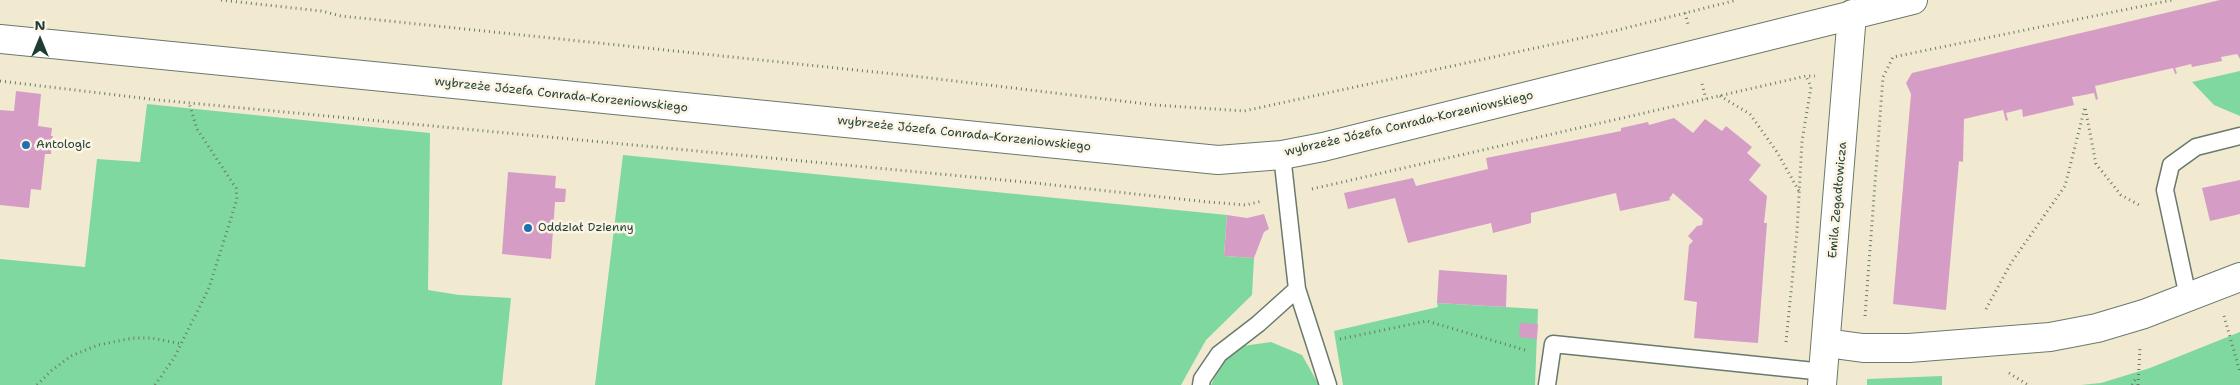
<!DOCTYPE html>
<meta charset="utf-8">
<style>
body{margin:0}
#map{position:relative;width:2240px;height:385px;overflow:hidden;background:#f1ead0;font-family:"Shantell Sans",sans-serif}
canvas{display:block}
.north{position:absolute;left:15px;top:15px;width:50px;height:50px;-webkit-text-stroke:4px #fcf5e5;paint-order:stroke;rotate:0deg;font-size:14px;font-weight:700;line-height:20px;text-align:center;color:#1f3d34}
.north::after{content:'';display:block;margin:auto;width:18px;height:22px;background:#1f3d34;clip-path:polygon(50% 0,100% 100%,50% 72%,0 100%)}
</style>
<div id="map">
<canvas width="2240" height="385"></canvas>
<div class="north">N</div>
</div>
<script>
const c = document.querySelector('canvas').getContext('2d');
c.lineJoin = 'round';
function fill(path, color) { c.fillStyle = color; c.fill(path, 'evenodd'); }
const toPath = rows => new Path2D(rows.map(r => 'M' + r).join(''));
function strokePath(path, color, width, dash) { c.strokeStyle = color; c.lineWidth = width; c.lineCap = dash ? 'butt' : 'round'; c.setLineDash(dash || []); c.stroke(path); }
function drawText(font, color, halo, rows, align = 'center') {
  c.font = font + ' "Shantell Sans",sans-serif'; c.lineWidth = 5; c.setLineDash([]); c.textBaseline = 'middle'; c.strokeStyle = halo; c.fillStyle = color; for (const [text, x, y, turn = 0] of rows) {
    c.save(); c.translate(x, y); c.rotate((+turn || 0) * Math.PI / 180); c.textAlign = isNaN(turn) ? turn : align; if (halo) c.strokeText(text, 0, 0); c.fillText(text, 0, 0); c.restore();
  }
}
fill(toPath([
 [2240,71,2240,116,2214,105,2192,82],
 [147,104,430,133,428,290,459,295,511,298,502,385,0,385,0,259,85,267,97,159,140,162],
 [623,155,1227,215,1224,256,1254,258,1252,295,1206,340,1181,385,595,385],
 [1437,303,1538,309,1535,385,1343,385,1334,331,1438,307],
 [2240,332,2240,385,2081,385,2101,383,2150,368],
 [1271,342,1302,355,1319,385,1211,385,1220,365,1243,346],
 [1942,376,1942,385,1867,385,1867,379]
]), '#7fd89d');
fill(toPath([
 [2220,0,2240,0,2240,59,2237,54,2221,57,2222,61,2192,67,2191,64,2175,68,2177,73,2175,74,2173,68,2095,86,2098,99,2096,100,2094,93,2079,96,2072,97,2074,105,2023,117,2022,109,2006,113,2008,120,2006,121,2003,110,1964,119,1963,162,1959,161,1946,310,1893,304,1911,94,1906,83,1912,73],
 [16,91,41,94,38,126,52,128,51,136,53,136,51,154,45,154,41,190,31,189,29,208,0,205,0,110,14,111],
 [1674,118,1693,133,1705,119,1722,131,1726,126,1752,147,1747,153,1761,165,1749,180,1767,196,1764,223,1767,223,1758,343,1694,338,1697,302,1684,300,1689,245,1693,241,1688,236,1697,226,1702,225,1703,219,1673,193,1669,199,1671,200,1620,211,1616,193,1531,213,1531,223,1493,233,1491,223,1408,243,1395,198,1348,209,1344,193,1413,178,1416,186,1488,169,1486,158,1621,131,1621,128,1648,122,1649,125],
 [508,172,556,176,555,188,566,189,565,202,555,202,551,259,502,254],
 [2240,180,2240,214,2210,221,2202,188],
 [1264,214,1269,229,1264,232,1254,258,1224,256,1227,215,1247,218],
 [1439,270,1507,275,1506,307,1437,303],
 [1520,323,1538,324,1537,339,1519,337]
]), '#d59dc5');
const lane = toPath([
 [1282,155,1297,289,1328,385],
 [2188,297,2165,190,2171,165,2196,147,2240,136],
 [1201,385,1202,379,1219,354,1258,324,1297,289],
 [1547,385,1553,344,1824,372]
]);
const street = toPath([
 [0,39,1218,160,1282,155,1323,147,1913,0],
 [1826,343,1863,348,1909,348,2050,337,2097,328,2144,314,2240,277],
 [1822,385,1852,14]
]);
strokePath(lane, '#687a6b', 19);
strokePath(street, '#687a6b', 30);
strokePath(toPath([
 [221,0,321,11,341,16,913,76,1155,105,1244,111,1614,31,1737,0],
 [1685,13,1688,24],
 [0,81,158,100,1035,183,1208,202,1246,205,1262,201],
 [1702,84,1706,99],
 [1720,96,1750,114,1777,152,1800,193],
 [1312,189,1806,76,1815,76],
 [1986,309,2011,263,2065,186,2085,107,2096,164,2121,195,2141,206],
 [1865,316,1883,77,1893,57,2172,0],
 [2224,316,2240,372],
 [1340,339,1427,321,1525,350],
 [1786,342,1797,232,1802,141,1811,87,1806,76],
 [2009,373,2028,385],
 [37,385,51,371,71,356,98,345,133,338,151,338,182,344],
 [155,385,174,358,209,288,237,199,236,188,197,129,189,103],
 [2132,385,2137,377],
 [2138,385,2140,347]
]), '#687a6b', 3, [1, 4]);
strokePath(lane, '#fff', 16);
strokePath(street, '#fff', 28);
for (const [x, y, r, color] of [
 [26,145,5,"#1f6fb2"],
 [528,228,5,"#1f6fb2"]
]) { const dot = new Path2D(); dot.arc(x, y, r, 0, 2 * Math.PI); c.fillStyle = color; c.fill(dot); strokePath(dot, '#fcf5e5', 2); }
drawText('12px', '#1f3d34', '#fcf5e5', [
 ["wybrzeże Józefa Conrada-Korzeniowskiego",561,95,6],
 ["wybrzeże Józefa Conrada-Korzeniowskiego",1409,124,-13],
 ["wybrzeże Józefa Conrada-Korzeniowskiego",964,134,6],
 ["Emila Zegadłowicza",1838,200,-85]
]);
drawText('12px', '#1f3d34', '#fcf5e5', [
 ["Antologic",36,145],
 ["Oddział Dzienny",538,228]
], 'left');
</script>
